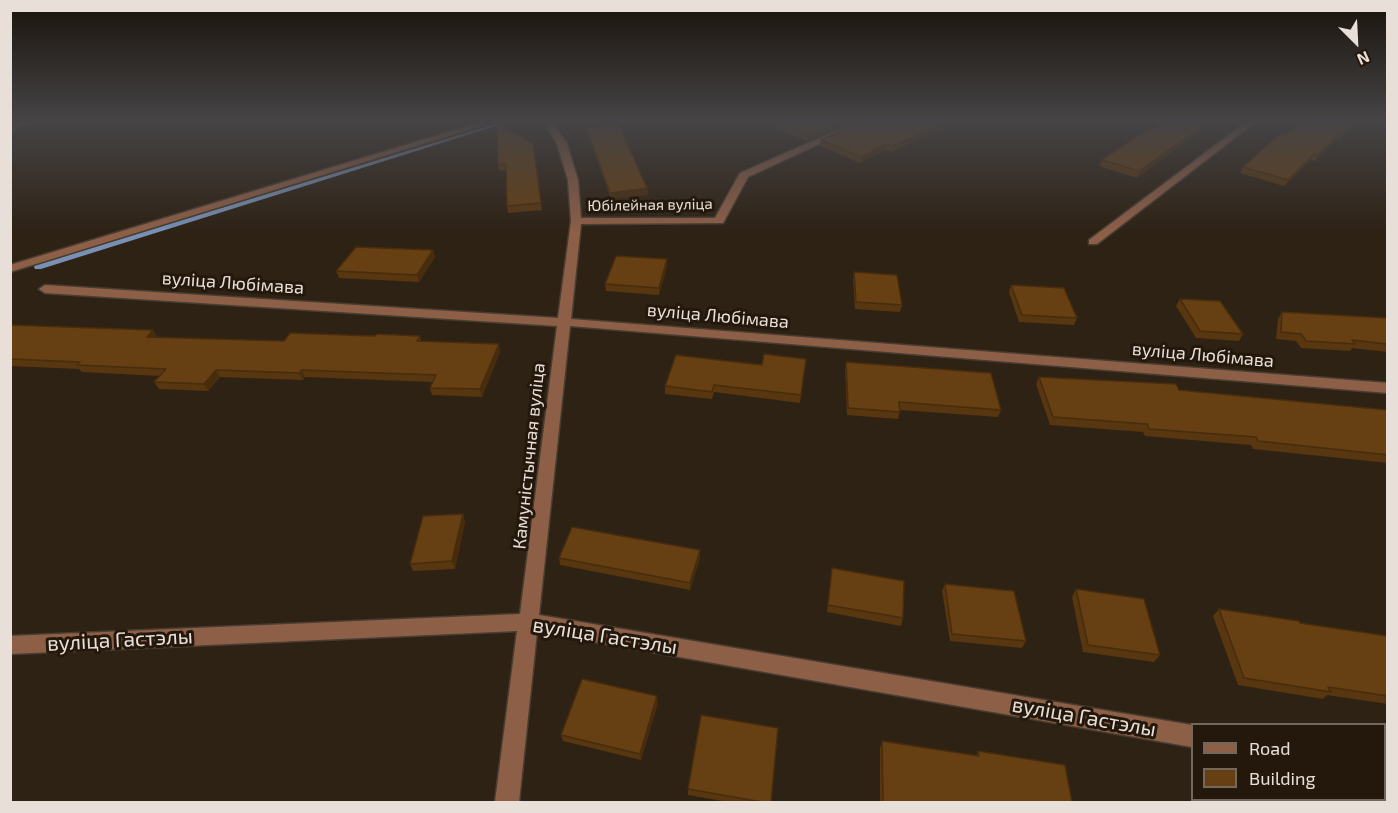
<!DOCTYPE html>
<meta charset="utf-8">
<style>
body{margin:0}
#map{position:relative;width:1398px;height:813px;overflow:hidden;background:#2e2215;font-family:"Exo 2",sans-serif}
canvas{display:block}
.frame{position:absolute;inset:0;border:12px solid #e8e0d8;pointer-events:none}
.legend{position:absolute;left:1191px;top:723px;width:195px;height:78px;box-sizing:border-box;background:#24180c;border:2px solid #72685e;margin:0;padding:8px 10px;list-style:none;font-size:18px;color:#e8e0d8}
.legend li{display:flex;align-items:center;gap:12px;height:30px}
.legend b{width:30px;border:2px solid #72685e}
.north{position:absolute;left:1326px;top:12px;width:60px;height:60px;-webkit-text-stroke:4px #24180c;paint-order:stroke;rotate:156deg;font-size:16px;font-weight:700;line-height:24px;text-align:center;color:#e8e0d8}
.north::after{content:'';display:block;margin:auto;width:21px;height:27px;background:#e8e0d8;clip-path:polygon(50% 0,100% 100%,50% 72%,0 100%)}
</style>
<div id="map">
<canvas width="1398" height="813"></canvas>
<div class="frame"></div>
<ul class="legend">
<li><b style="height:8px;background:#8e5f47"></b>Road</li>
<li><b style="height:16px;background:#663f12"></b>Building</li>
</ul>
<div class="north">N</div>
</div>
<script>
const c = document.querySelector('canvas').getContext('2d');
c.lineJoin = 'round';
const toPath = rows => new Path2D(rows.map(r => 'M' + r).join(''));
function fill(path, color) { c.fillStyle = color; c.fill(path, 'evenodd'); }
function strokePath(path, color, width, dash) { c.strokeStyle = color; c.lineWidth = width; c.lineCap = dash ? 'butt' : 'round'; c.setLineDash(dash || []); c.stroke(path); }
function drawText(font, color, halo, rows, align = 'center') {
  c.font = font + ' "Exo 2",sans-serif'; c.lineWidth = 6; c.setLineDash([]); c.textBaseline = 'middle'; c.strokeStyle = halo; c.fillStyle = color; for (const [text, x, y, turn = 0] of rows) {
    c.save(); c.translate(x, y); c.rotate((+turn || 0) * Math.PI / 180); c.textAlign = isNaN(turn) ? turn : align; if (halo) c.strokeText(text, 0, 0); c.fillText(text, 0, 0); c.restore();
  }
}
fill(toPath([
 [508,120,515,120,41,269,35,269,34,267,35,265,508,120]
]), '#7790b4');
const minor = toPath([
 [25,120,36,120,10,130,10,124,25,120],
 [488,120,500,120,10,272,10,265,488,120],
 [543,120,551,120,567,144,578,180,581,218,715,218,740,173,861,120,871,120,748,177,723,223,581,224,571,319,1388,383,1388,393,570,326,539,615,1192,725,1192,747,537,632,519,802,495,802,517,631,10,654,10,636,520,614,557,326,45,293,39,289,45,285,558,318,571,221,568,180,557,144,543,120],
 [1249,120,1258,120,1097,244,1089,244,1089,240,1249,120],
 [1384,758,1388,758,1388,780,1384,780,1384,758]
]);
strokePath(minor, '#483d30', 3);
fill(minor, '#8e5f47');
fill(toPath([
 [764,120,857,120,807,141,763,123],
 [1167,120,1137,178,1099,166,1102,160,1154,129],
 [1359,120,1339,140,1336,139,1315,161,1311,160,1284,186,1240,173,1243,167],
 [953,121,952,125,892,152,885,150,860,163,820,146,821,140],
 [587,128,647,188,648,195,611,199,588,134],
 [533,144,542,210,508,213,507,206,506,170,499,171,498,165],
 [433,250,435,257,419,282,339,278,336,271],
 [667,266,659,295,606,291,605,284],
 [854,272,902,305,900,312,855,309,853,279],
 [1011,285,1077,318,1074,325,1019,322,1009,292],
 [1180,299,1243,334,1239,341,1196,338,1176,306],
 [1282,312,1388,318,1388,352,1352,348,1350,351,1301,348,1296,341,1276,339,1278,319],
 [10,325,153,330,157,337,284,341,375,336,420,336,421,342,500,352,482,397,432,395,430,388,432,382,305,377,303,380,220,377,208,391,159,389,154,382,160,376,82,372,79,369,10,366],
 [806,359,800,403,714,392,712,399,665,394,665,386,762,365],
 [846,362,1001,410,998,417,900,410,898,419,847,415,845,369],
 [1039,377,1388,410,1388,463,1253,449,1251,445,1145,436,1143,432,1050,425,1036,384],
 [463,514,465,522,455,569,413,571,410,564],
 [559,558,700,558,690,590,560,565],
 [832,568,903,618,901,626,827,612],
 [945,584,1026,641,1022,648,950,641,942,591],
 [1076,589,1160,655,1154,662,1083,652,1072,597],
 [1219,609,1300,623,1388,636,1388,704,1327,695,1323,699,1238,685,1213,616],
 [658,703,641,760,563,741,561,735],
 [882,741,976,756,978,751,1072,802,880,802,880,748],
 [688,789,771,802,728,802,688,795]
]), '#58360f');
fill(toPath([
 [844,120,857,120,807,141,808,135],
 [948,120,956,120,953,121,952,125,892,152,893,146],
 [1211,120,1216,120,1137,178,1139,171],
 [1357,120,1359,120,1339,140,1343,134],
 [1340,133,1336,139,1315,161,1318,155],
 [886,144,885,150,860,163,861,157],
 [1314,154,1311,160,1284,186,1288,180],
 [647,188,648,195,611,199,610,193],
 [433,250,435,257,419,282,417,275],
 [667,259,667,266,659,295,659,288],
 [153,330,158,337,147,337],
 [499,344,500,352,482,397,480,389],
 [216,370,220,377,208,391,204,384],
 [302,370,305,377,303,380,299,373],
 [463,514,465,522,455,569,452,561],
 [700,550,700,558,690,590,690,583],
 [657,696,658,703,641,760,640,754]
]), '#472c0d');
const building = toPath([
 [770,120,844,120,808,135,770,120],
 [866,120,953,120,893,146,886,144,861,157,821,140,866,120],
 [1167,120,1211,120,1139,171,1102,160,1149,128,1154,129,1167,120],
 [1302,120,1357,120,1343,134,1340,133,1318,155,1314,154,1288,180,1243,167,1281,133,1285,135,1302,120],
 [497,122,533,144,541,203,507,206,506,164,498,165,497,122],
 [619,125,647,188,610,193,587,128,619,125],
 [356,247,433,250,417,275,336,271,356,247],
 [616,256,667,259,659,288,605,284,616,256],
 [854,272,897,275,902,305,856,302,854,272],
 [1011,285,1064,288,1077,318,1022,315,1011,285],
 [1180,299,1220,301,1243,334,1200,331,1180,299],
 [1282,312,1388,318,1388,344,1352,340,1355,344,1306,341,1301,334,1281,332,1282,312],
 [10,325,153,330,147,337,284,341,290,333,375,336,377,334,420,336,417,341,499,344,480,389,430,388,436,375,302,370,299,373,216,370,204,384,154,382,166,369,77,365,80,362,10,359,10,325],
 [764,354,806,359,801,395,714,385,712,392,665,386,676,355,762,365,764,354],
 [846,362,991,373,1001,410,899,402,900,412,848,408,846,362],
 [1039,377,1176,384,1179,390,1388,410,1388,455,1258,441,1256,437,1149,429,1147,424,1053,417,1039,377],
 [463,514,452,561,410,564,423,516,463,514],
 [572,527,700,550,690,583,559,558,572,527],
 [832,568,904,581,903,618,828,605,832,568],
 [945,584,1014,591,1026,641,952,634,945,584],
 [1076,589,1144,599,1160,655,1088,645,1076,589],
 [1219,609,1299,621,1300,623,1388,636,1388,696,1328,687,1331,692,1244,678,1219,609],
 [582,679,657,696,640,754,561,735,582,679],
 [701,715,778,728,771,802,762,802,688,789,701,715],
 [882,741,979,756,978,751,1065,765,1072,802,883,802,882,741]
]);
fill(building, '#663f12');
strokePath(building, '#472c0d', 1.5);
const sky = c.createLinearGradient(0, 0, 0, 233);
sky.addColorStop(0, '#19130c');
sky.addColorStop(0.52, '#464446');
sky.addColorStop(1, '#46444600');
c.fillStyle = sky;
c.fillRect(0, 0, 1398, 233);
drawText('15px', '#e8e0d8', '#24180c', [
 ["Юбілейная вуліца",650,205,-1]
]);
drawText('18px', '#e8e0d8', '#24180c', [
 ["вуліца Любімава",233,283,4],
 ["вуліца Любімава",718,316,5],
 ["вуліца Любімава",1203,355,5],
 ["Камуністычная вуліца",529,456,-84]
]);
drawText('21px', '#e8e0d8', '#24180c', [
 ["вуліца Гастэлы",605,636,9],
 ["вуліца Гастэлы",120,640,-3],
 ["вуліца Гастэлы",1084,717,10]
]);
</script>
